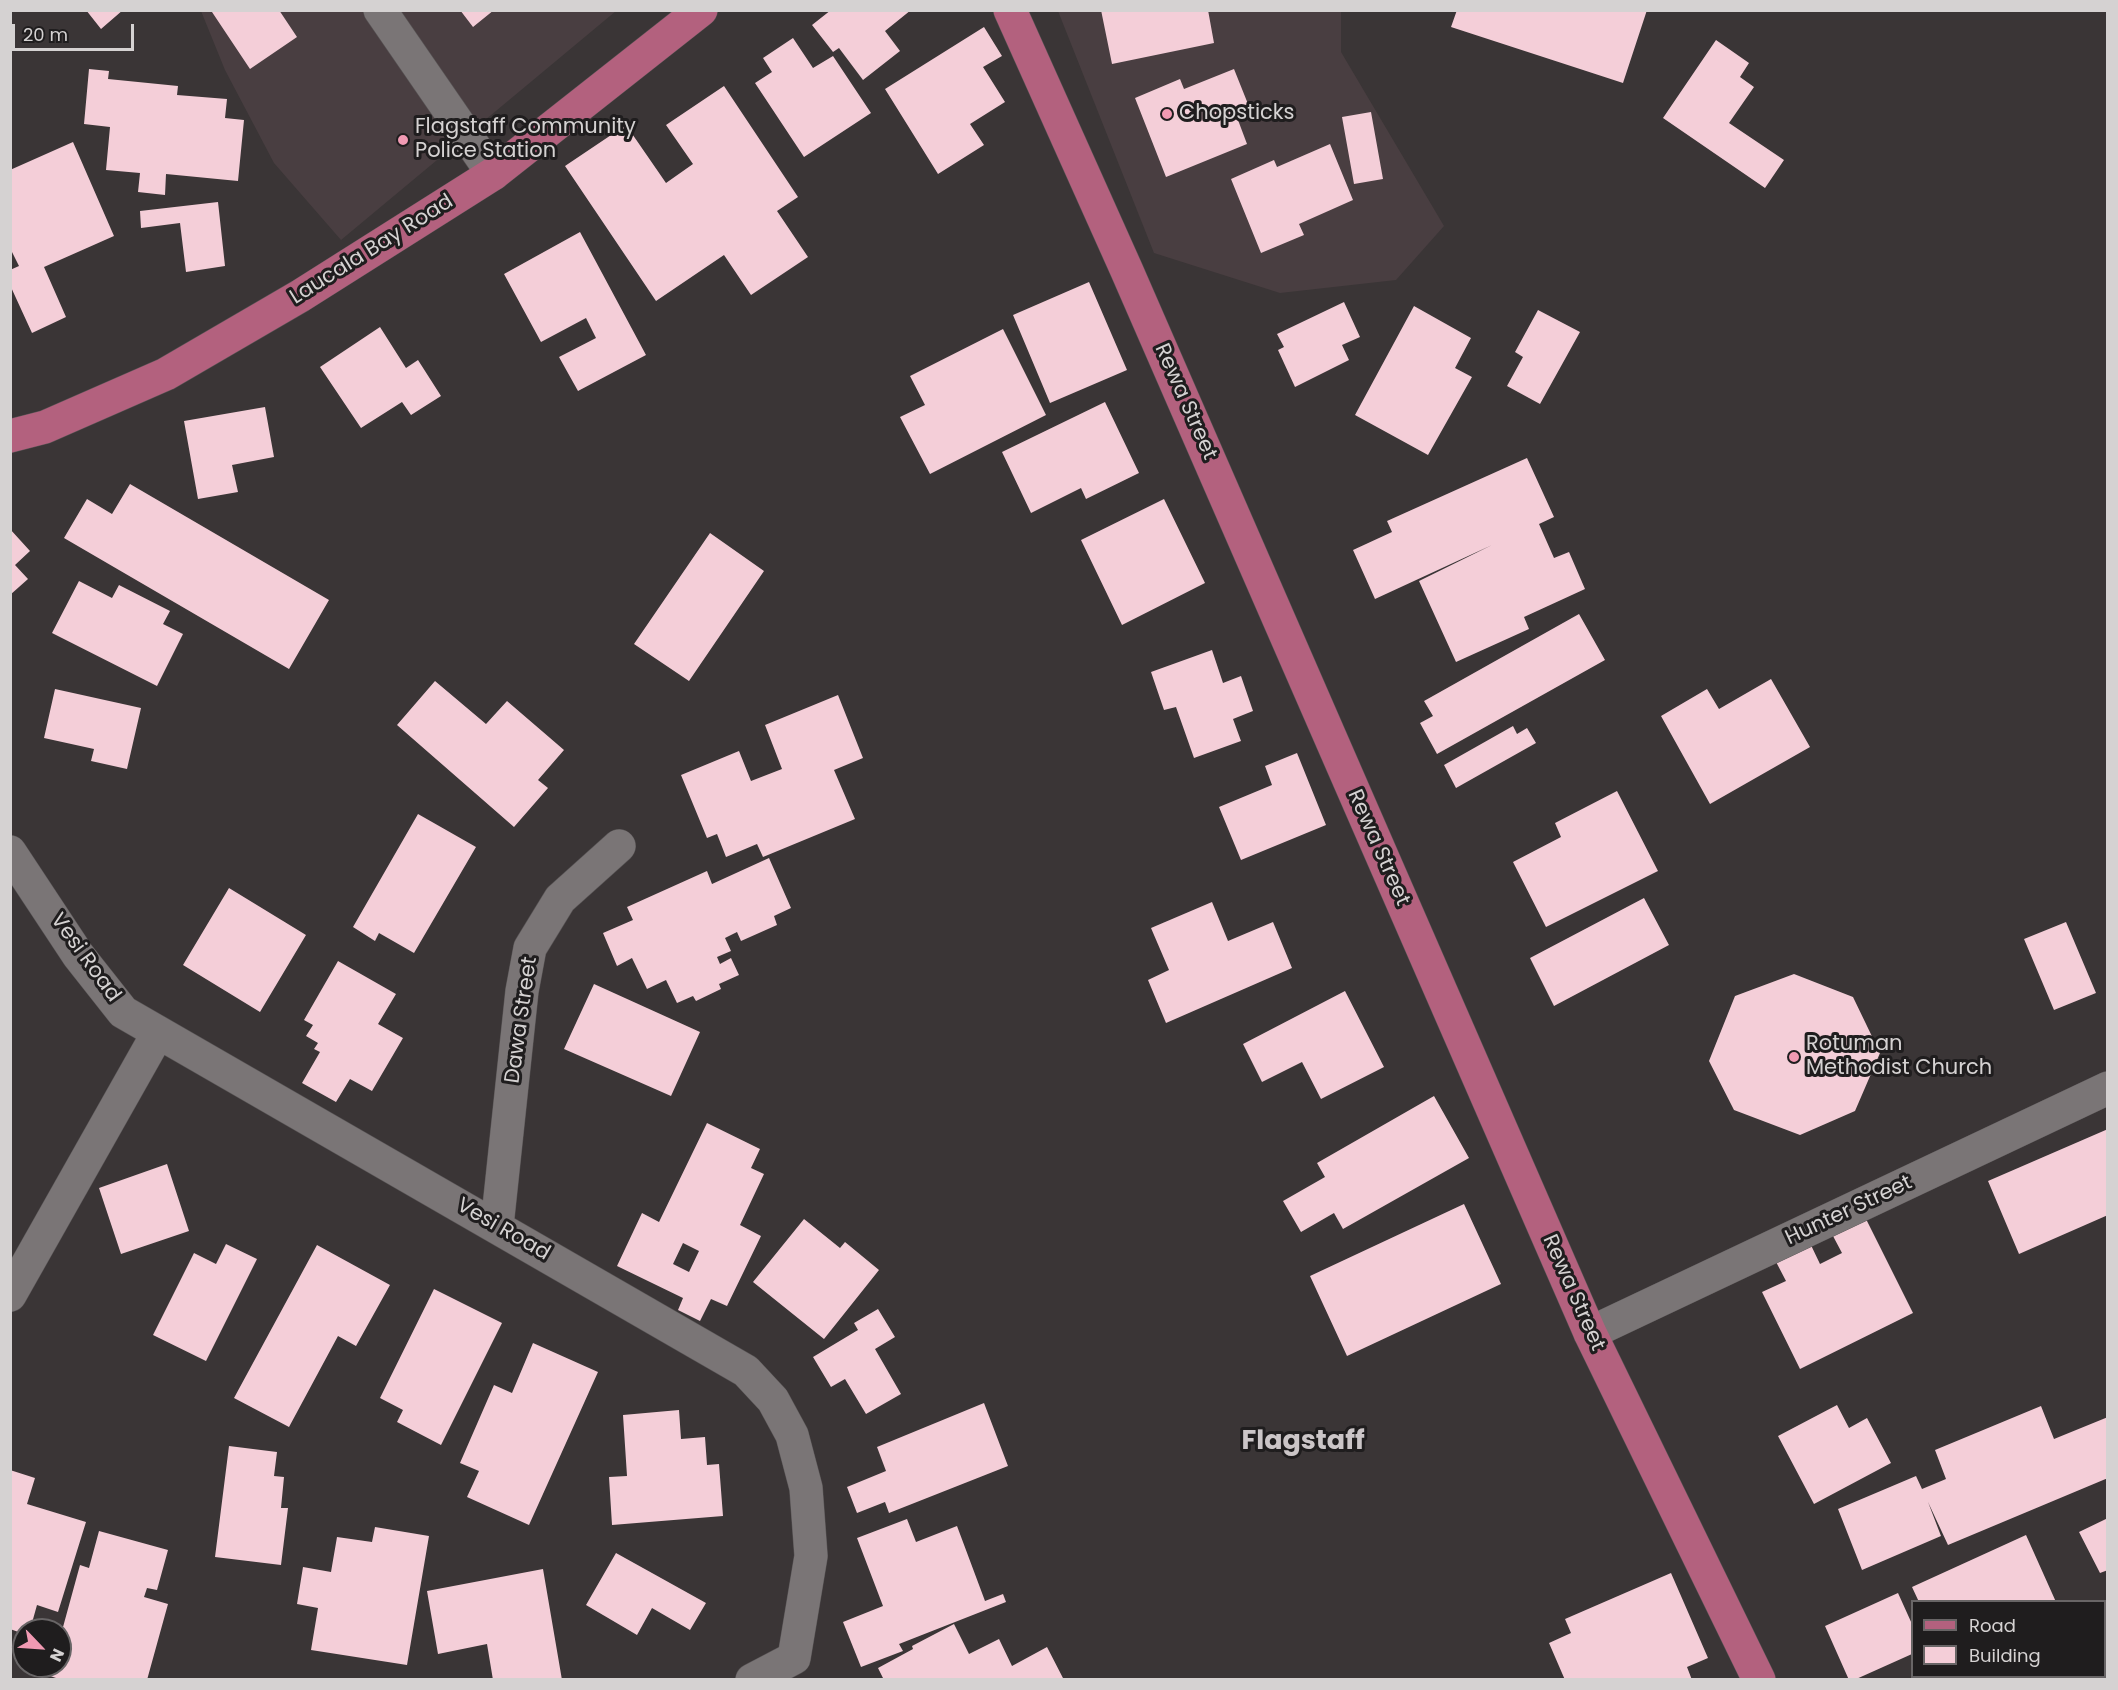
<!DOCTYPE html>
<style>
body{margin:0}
#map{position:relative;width:2118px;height:1690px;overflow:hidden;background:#3a3536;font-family:Poppins,sans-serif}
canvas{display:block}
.frame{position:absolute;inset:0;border:12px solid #d5d2d2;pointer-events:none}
.legend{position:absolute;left:1911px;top:1600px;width:195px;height:78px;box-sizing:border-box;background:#1f1d1e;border:2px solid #686566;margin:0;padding:8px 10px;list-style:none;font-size:18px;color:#d5d2d2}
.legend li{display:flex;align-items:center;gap:12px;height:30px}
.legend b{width:30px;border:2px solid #686566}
.north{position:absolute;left:12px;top:1618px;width:60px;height:60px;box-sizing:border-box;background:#1f1d1e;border:2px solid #686566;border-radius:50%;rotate:115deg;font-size:16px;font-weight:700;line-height:24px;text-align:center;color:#d5d2d2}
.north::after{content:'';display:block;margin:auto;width:21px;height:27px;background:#f19ab3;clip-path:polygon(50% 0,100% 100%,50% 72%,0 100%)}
.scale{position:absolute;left:12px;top:24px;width:122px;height:27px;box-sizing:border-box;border:3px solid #d5d2d2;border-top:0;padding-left:8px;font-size:18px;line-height:21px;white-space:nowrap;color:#d5d2d2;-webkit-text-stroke:4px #1f1d1e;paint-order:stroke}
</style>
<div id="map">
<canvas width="2118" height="1690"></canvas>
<div class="frame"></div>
<ul class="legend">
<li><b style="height:8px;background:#b3617e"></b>Road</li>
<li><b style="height:16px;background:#f4ced8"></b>Building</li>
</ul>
<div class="north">N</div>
<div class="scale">20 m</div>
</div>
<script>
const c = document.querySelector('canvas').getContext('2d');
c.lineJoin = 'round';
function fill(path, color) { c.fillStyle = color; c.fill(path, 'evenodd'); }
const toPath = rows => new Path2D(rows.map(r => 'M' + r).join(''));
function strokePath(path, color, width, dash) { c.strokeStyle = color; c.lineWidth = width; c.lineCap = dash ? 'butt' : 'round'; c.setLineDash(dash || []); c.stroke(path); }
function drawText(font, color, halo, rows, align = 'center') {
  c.font = font + ' Poppins,sans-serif'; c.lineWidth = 6; c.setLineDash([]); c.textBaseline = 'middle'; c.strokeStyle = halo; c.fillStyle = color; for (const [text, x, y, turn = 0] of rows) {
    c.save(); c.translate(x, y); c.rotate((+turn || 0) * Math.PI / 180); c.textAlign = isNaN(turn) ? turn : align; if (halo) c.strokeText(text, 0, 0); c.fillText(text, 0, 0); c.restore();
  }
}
fill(toPath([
 [201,11,616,11,341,240,274,163,225,70],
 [1058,11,1341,11,1341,52,1444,226,1396,280,1280,293,1154,253]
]), '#493e41');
fill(toPath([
 [86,10,123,10,101,29],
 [214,10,279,10,297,37,250,69,212,12],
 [460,10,494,10,473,27],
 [831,10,911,10,885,31,900,51,863,80,839,48,833,52,812,25],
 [1101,10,1208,10,1214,43,1112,64],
 [1457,10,1647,10,1623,83,1451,27],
 [984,27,1002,56,983,67,1005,102,970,124,984,145,938,174,885,89],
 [793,38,813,68,833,56,871,113,804,157,755,83,772,72,763,58],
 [1716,40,1749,63,1740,77,1754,87,1729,123,1784,160,1765,188,1663,118],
 [89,69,109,71,108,79,178,86,177,95,227,99,225,118,244,120,238,181,166,174,165,195,138,192,140,173,106,170,110,127,84,124],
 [1234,69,1252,114,1238,120,1247,144,1166,177,1135,98,1180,79,1184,89],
 [724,86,798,197,777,211,808,257,751,295,724,255,656,301,565,166,626,125,666,183,693,164,666,125],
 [1371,112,1383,179,1354,184,1342,117],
 [73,142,114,236,44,267,66,317,32,333,10,285,10,270,19,266,10,248,10,170],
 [1330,144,1353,200,1299,224,1304,235,1261,253,1231,179,1274,160,1277,167],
 [218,202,225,266,186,272,180,223,141,228,140,211],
 [580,232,646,355,578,391,559,357,596,338,586,318,541,342,504,274],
 [1089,282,1127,370,1050,403,1013,315],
 [1344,302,1360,337,1342,345,1349,360,1295,387,1278,350,1284,347,1277,334],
 [1414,306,1471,338,1455,368,1472,377,1428,455,1355,415],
 [1538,310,1580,332,1540,404,1507,386,1523,357,1515,352],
 [380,327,406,368,418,360,441,396,411,415,402,402,361,428,320,367],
 [1003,329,1046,415,930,474,900,417,925,405,910,376],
 [1105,402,1139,473,1086,499,1081,488,1031,513,1002,452],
 [265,407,274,457,232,465,238,492,198,499,184,421],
 [1527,458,1554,517,1539,524,1554,558,1569,552,1585,589,1524,617,1529,629,1456,662,1419,581,1492,545,1375,599,1353,550,1392,532,1387,521],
 [130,484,329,600,289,669,64,538,87,499,112,514],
 [1164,499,1205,583,1122,625,1081,540],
 [10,529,30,551,15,565,28,579,10,595],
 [710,533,764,571,689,681,634,644],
 [79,581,112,598,119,585,170,611,163,624,183,634,157,686,52,633],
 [1579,614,1605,660,1437,754,1420,723,1433,716,1424,701],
 [1212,650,1223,683,1241,676,1253,711,1233,719,1241,741,1194,758,1176,707,1164,710,1151,672],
 [1771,679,1810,747,1710,804,1661,716,1707,689,1719,709],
 [435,681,486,724,507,701,564,750,538,780,548,788,514,827,397,725],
 [55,689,141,708,127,769,91,761,94,749,44,738],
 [838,695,863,758,834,770,855,819,763,857,757,844,726,857,717,834,707,838,681,775,739,751,751,781,782,769,765,725],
 [1513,726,1517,734,1527,728,1536,743,1456,788,1444,765],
 [1297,753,1326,825,1241,860,1219,807,1272,785,1265,766],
 [1617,791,1658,871,1546,927,1513,862,1561,837,1555,823],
 [418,814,476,847,414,953,379,933,375,941,353,927],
 [769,858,791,908,774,916,777,925,741,941,737,932,725,938,731,951,717,957,720,964,731,958,739,975,719,984,721,989,696,1001,693,996,677,1003,666,980,647,989,632,958,617,966,603,933,633,920,627,907,707,871,712,884],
 [229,888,306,935,260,1012,183,965],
 [1644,898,1669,945,1554,1006,1530,958],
 [1212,902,1228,941,1273,922,1292,968,1166,1023,1148,980,1169,970,1151,928],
 [2066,922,2096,993,2054,1010,2024,939],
 [338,961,396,994,378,1024,403,1038,372,1091,350,1079,336,1102,302,1083,320,1052,314,1049,318,1043,306,1036,313,1025,304,1020],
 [1794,974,1853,997,1880,1053,1855,1111,1800,1135,1734,1110,1709,1061,1735,996],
 [594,984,700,1032,671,1096,564,1049],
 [1345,991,1384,1067,1321,1099,1302,1062,1262,1082,1243,1044],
 [1434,1096,1469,1158,1343,1229,1334,1213,1301,1232,1283,1201,1325,1177,1317,1163],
 [707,1123,760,1149,751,1168,764,1174,740,1225,761,1236,727,1306,711,1299,700,1321,678,1310,683,1298,617,1266,642,1213,659,1222],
 [683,1243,699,1251,689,1272,673,1264],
 [2108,1129,2108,1215,2019,1254,1988,1181],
 [167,1164,189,1231,121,1254,99,1188],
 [1464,1204,1501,1284,1347,1356,1310,1276],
 [804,1219,840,1248,845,1242,879,1270,824,1339,753,1282],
 [1866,1219,1913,1313,1800,1369,1762,1292,1786,1281,1774,1258,1809,1241,1820,1264,1842,1253,1833,1236],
 [226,1244,257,1259,206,1361,153,1335,194,1253,216,1264],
 [317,1245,390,1285,356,1346,338,1336,289,1427,234,1398],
 [434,1289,502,1323,441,1445,397,1422,403,1410,380,1398],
 [878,1309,895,1337,875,1349,901,1394,866,1414,845,1379,831,1387,813,1357,858,1330,854,1323],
 [533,1343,598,1372,529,1525,467,1497,479,1471,460,1463,494,1385,512,1393],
 [984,1403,1008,1466,889,1513,885,1502,857,1513,847,1487,886,1471,877,1447],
 [1837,1405,1849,1428,1867,1418,1891,1463,1814,1504,1778,1436],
 [2041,1406,2054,1439,2108,1417,2108,1478,1948,1545,1928,1502,1941,1536,1862,1570,1838,1509,1916,1476,1922,1489,1946,1479,1935,1450],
 [679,1410,681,1439,705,1437,707,1465,719,1464,723,1516,612,1525,609,1477,627,1476,623,1415],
 [229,1446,277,1452,274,1476,284,1477,281,1508,288,1508,281,1565,215,1557],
 [10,1470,35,1478,27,1504,86,1522,58,1612,37,1605,30,1630,24,1630,24,1634,10,1629],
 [2108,1518,2108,1570,2100,1573,2079,1532],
 [907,1519,916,1542,957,1526,985,1601,1003,1594,1006,1602,899,1644,903,1651,861,1667,843,1622,883,1606,857,1538],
 [375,1527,429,1536,407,1665,311,1650,318,1608,297,1604,303,1567,331,1572,337,1537,372,1542],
 [99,1531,168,1550,157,1590,147,1588,144,1597,168,1604,147,1680,62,1680,50,1676,53,1666,60,1666,60,1638,80,1565,89,1568],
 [2026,1535,2056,1602,1919,1602,1912,1587],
 [616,1553,706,1603,690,1630,652,1608,637,1635,586,1605],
 [543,1569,562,1680,493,1680,487,1644,438,1654,427,1591],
 [1671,1573,1708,1658,1687,1667,1692,1680,1565,1680,1549,1643,1571,1633,1565,1619],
 [1898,1593,1912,1624,1912,1654,1854,1680,1849,1680,1825,1626],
 [954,1624,969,1654,999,1639,1012,1666,1047,1647,1064,1680,884,1680,878,1668,913,1649,912,1646],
 [2108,1671,2108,1680,2089,1680,2095,1676,2104,1676,2104,1672],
 [2045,1676,2078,1676,2080,1680,2039,1680]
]), '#f4ced8');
const minor = toPath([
 [380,10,493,174],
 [10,852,78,955,123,1012,746,1371,773,1400,792,1435,806,1488,811,1556,794,1658,752,1680],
 [497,1226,522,991,530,948,560,899,619,846],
 [10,1295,158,1033],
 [1590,1333,2108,1088]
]);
const major = toPath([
 [1010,10,1127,271,1590,1333,1759,1680],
 [10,436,45,427,166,374,300,296,493,174,701,10]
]);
strokePath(minor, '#575354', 34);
strokePath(major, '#575354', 34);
strokePath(minor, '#7a7576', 33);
strokePath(major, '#b3617e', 33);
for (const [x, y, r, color] of [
 [1167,114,6,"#f19ab3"],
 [403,140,6,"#f19ab3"],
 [1794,1057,6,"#f19ab3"]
]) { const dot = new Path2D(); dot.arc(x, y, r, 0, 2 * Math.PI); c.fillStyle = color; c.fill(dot); strokePath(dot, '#1f1d1e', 2); }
drawText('21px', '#d5d2d2', '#1f1d1e', [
 ["Chopsticks",1179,114],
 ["Flagstaff Community",415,128],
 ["Police Station",415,152],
 ["Rotuman",1806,1045],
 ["Methodist Church",1806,1069]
], 'left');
drawText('21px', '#d5d2d2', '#1f1d1e', [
 ["Laucala Bay Road",372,250,-32],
 ["Rewa Street",1185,402,66],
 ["Rewa Street",1378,848,66],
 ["Vesi Road",85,958,54],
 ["Dawa Street",522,1020,-82],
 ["Hunter Street",1849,1211,-25],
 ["Vesi Road",503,1230,30],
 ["Rewa Street",1573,1293,66]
]);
drawText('bold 27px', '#cbc5c7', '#1f1d1e', [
 ["Flagstaff",1303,1442]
]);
</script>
